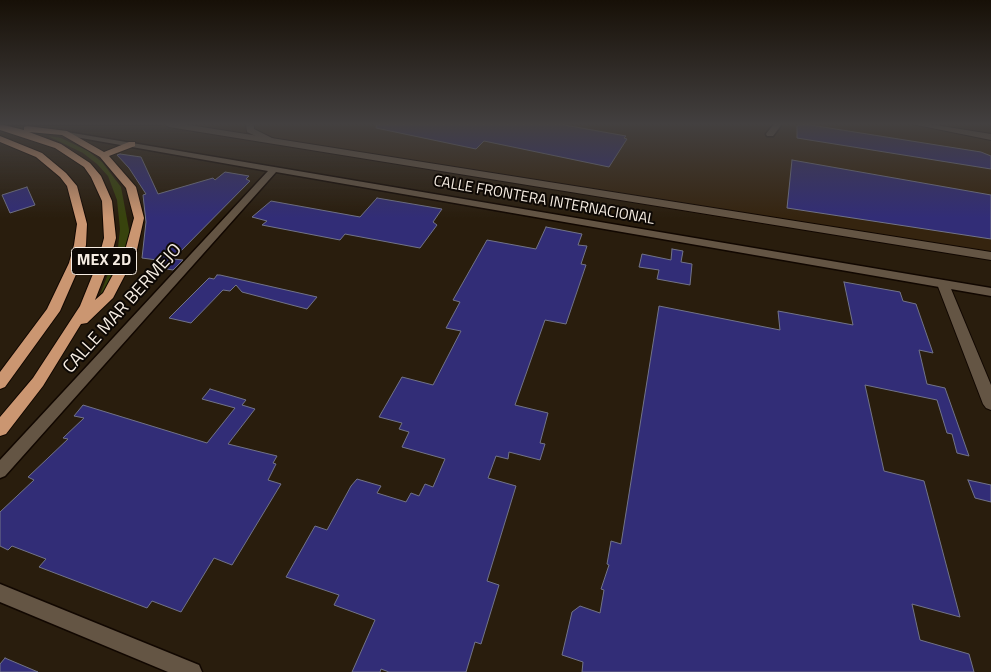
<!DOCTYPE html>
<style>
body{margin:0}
canvas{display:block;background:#291d0d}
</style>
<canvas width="991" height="672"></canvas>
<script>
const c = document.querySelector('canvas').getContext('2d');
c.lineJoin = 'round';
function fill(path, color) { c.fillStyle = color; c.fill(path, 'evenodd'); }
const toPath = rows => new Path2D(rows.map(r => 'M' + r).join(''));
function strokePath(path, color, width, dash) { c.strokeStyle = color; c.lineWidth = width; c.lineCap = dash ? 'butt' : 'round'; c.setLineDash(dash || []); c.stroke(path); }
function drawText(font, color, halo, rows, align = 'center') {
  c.font = font + ' "Titillium Web",sans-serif'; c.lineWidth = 4; c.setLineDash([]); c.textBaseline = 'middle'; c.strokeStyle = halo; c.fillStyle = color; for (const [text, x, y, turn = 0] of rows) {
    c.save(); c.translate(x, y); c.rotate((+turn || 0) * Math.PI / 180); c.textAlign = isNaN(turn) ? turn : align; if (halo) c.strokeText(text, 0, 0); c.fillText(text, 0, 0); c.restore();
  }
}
fill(toPath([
 [153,124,991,124,991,259,736,220]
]), '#35240f');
fill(toPath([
 [48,136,61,138,88,151,102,162,121,187,130,235,127,248,108,287,98,300,118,248,120,229,117,200,108,176,97,164,83,153]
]), '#38430d');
const building = toPath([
 [377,124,559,124,626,136,624,138,627,139,609,167,484,141,476,149,376,128,377,124],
 [804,124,981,152,991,156,991,169,797,138,797,126,804,124],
 [120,154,141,157,158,194,213,178,215,180,225,172,249,176,246,179,250,181,173,259,183,260,173,270,160,268,163,264,154,263,157,260,142,258,146,222,143,195,146,194,129,168,117,155,120,154],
 [792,160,991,195,991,239,787,208,792,160],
 [27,187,35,205,10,213,2,195,27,187],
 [377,198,442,209,433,222,437,225,420,248,345,234,340,240,262,225,267,221,252,217,271,201,360,217,377,198],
 [546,227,582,234,578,245,587,246,581,264,586,265,566,324,545,320,515,405,548,413,540,443,545,444,540,460,509,452,508,459,496,456,488,478,516,486,487,581,499,585,481,644,475,642,466,672,389,672,381,669,380,672,352,672,375,620,334,605,339,595,286,577,315,526,327,530,351,486,357,479,381,486,377,493,406,502,411,493,419,496,425,484,433,487,445,459,402,447,409,432,399,429,402,423,379,417,402,377,433,385,461,331,446,328,460,302,453,300,487,240,536,249,546,227],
 [672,249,683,251,681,262,692,264,690,285,657,279,659,270,639,267,642,254,671,260,672,249],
 [217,275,220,275,317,297,307,309,242,292,236,285,230,291,223,290,191,323,169,318,209,278,214,279,217,275],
 [844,282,900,292,903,301,916,304,933,353,919,350,927,384,945,388,969,456,957,453,952,434,947,433,937,400,865,385,884,471,924,481,960,617,912,604,920,640,969,654,974,672,582,672,583,662,562,655,572,612,580,606,600,613,604,590,601,589,609,565,607,564,611,541,621,544,659,306,780,330,778,311,853,325,844,282],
 [210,389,246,400,242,405,255,409,228,444,277,456,273,463,276,464,268,480,281,484,232,565,214,558,181,612,152,601,147,608,39,567,46,559,12,546,8,550,0,546,0,512,34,480,28,477,68,439,63,438,84,418,74,416,83,405,207,443,235,408,202,399,210,389],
 [968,480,991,485,991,502,975,498,968,480],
 [5,658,38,672,0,672,0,664,5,658]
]);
fill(building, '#322d77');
strokePath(building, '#717388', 1);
const minor = toPath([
 [774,124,782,124,773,136,767,136,766,134,774,124],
 [61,131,991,288,991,296,276,172,5,476,0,478,0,460,268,171,64,135,60,133,61,131],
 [0,584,199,665,202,672,168,672,0,602,0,584]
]);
const tertiary = toPath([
 [246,124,254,124,254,129,276,140,269,142,247,132,246,124],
 [912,124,929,124,991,134,991,140,912,124],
 [943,280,949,284,991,385,991,410,986,408,983,404,937,284,943,280]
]);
const secondary = toPath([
 [165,124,183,124,991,252,991,260,169,127,165,124]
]);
const trunk = toPath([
 [0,124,24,130,24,127,27,126,67,131,104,152,129,142,135,142,135,146,109,156,136,187,144,218,136,254,113,298,87,323,81,324,43,386,6,434,0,436,0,417,33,378,80,306,97,264,104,238,102,201,91,177,84,167,55,148,0,130,0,124],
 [29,132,62,135,100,157,126,188,134,218,124,254,103,293,95,300,109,264,116,238,112,201,101,176,90,163,61,144,29,132],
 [0,136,42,153,66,173,77,186,87,224,86,245,81,263,60,311,5,387,0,389,0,372,47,309,69,263,74,245,77,224,67,186,60,177,36,157,0,142,0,136]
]);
strokePath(minor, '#110700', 3);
strokePath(tertiary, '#110700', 2);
strokePath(secondary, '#110700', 2);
strokePath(trunk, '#110700', 2);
fill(minor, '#645544');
fill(tertiary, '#645544');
fill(secondary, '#645544');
fill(trunk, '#cb9671');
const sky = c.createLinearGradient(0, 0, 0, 218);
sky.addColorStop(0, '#171007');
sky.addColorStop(0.57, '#434040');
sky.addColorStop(1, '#43404000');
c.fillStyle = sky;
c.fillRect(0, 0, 991, 218);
drawText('15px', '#f6ede3', '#0d0804', [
 ["CALLE FRONTERA INTERNACIONAL",544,201,10]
]);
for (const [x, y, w] of [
 [104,261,65]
]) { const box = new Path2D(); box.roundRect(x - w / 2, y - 13.5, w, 27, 4); c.fillStyle = '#0d0804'; c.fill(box); strokePath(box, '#f6ede3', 1); }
drawText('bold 16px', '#f6ede3', null, [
 ["MEX 2D",104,261]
]);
drawText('18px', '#f6ede3', '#0d0804', [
 ["CALLE MAR BERMEJO",123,309,-48]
]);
</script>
